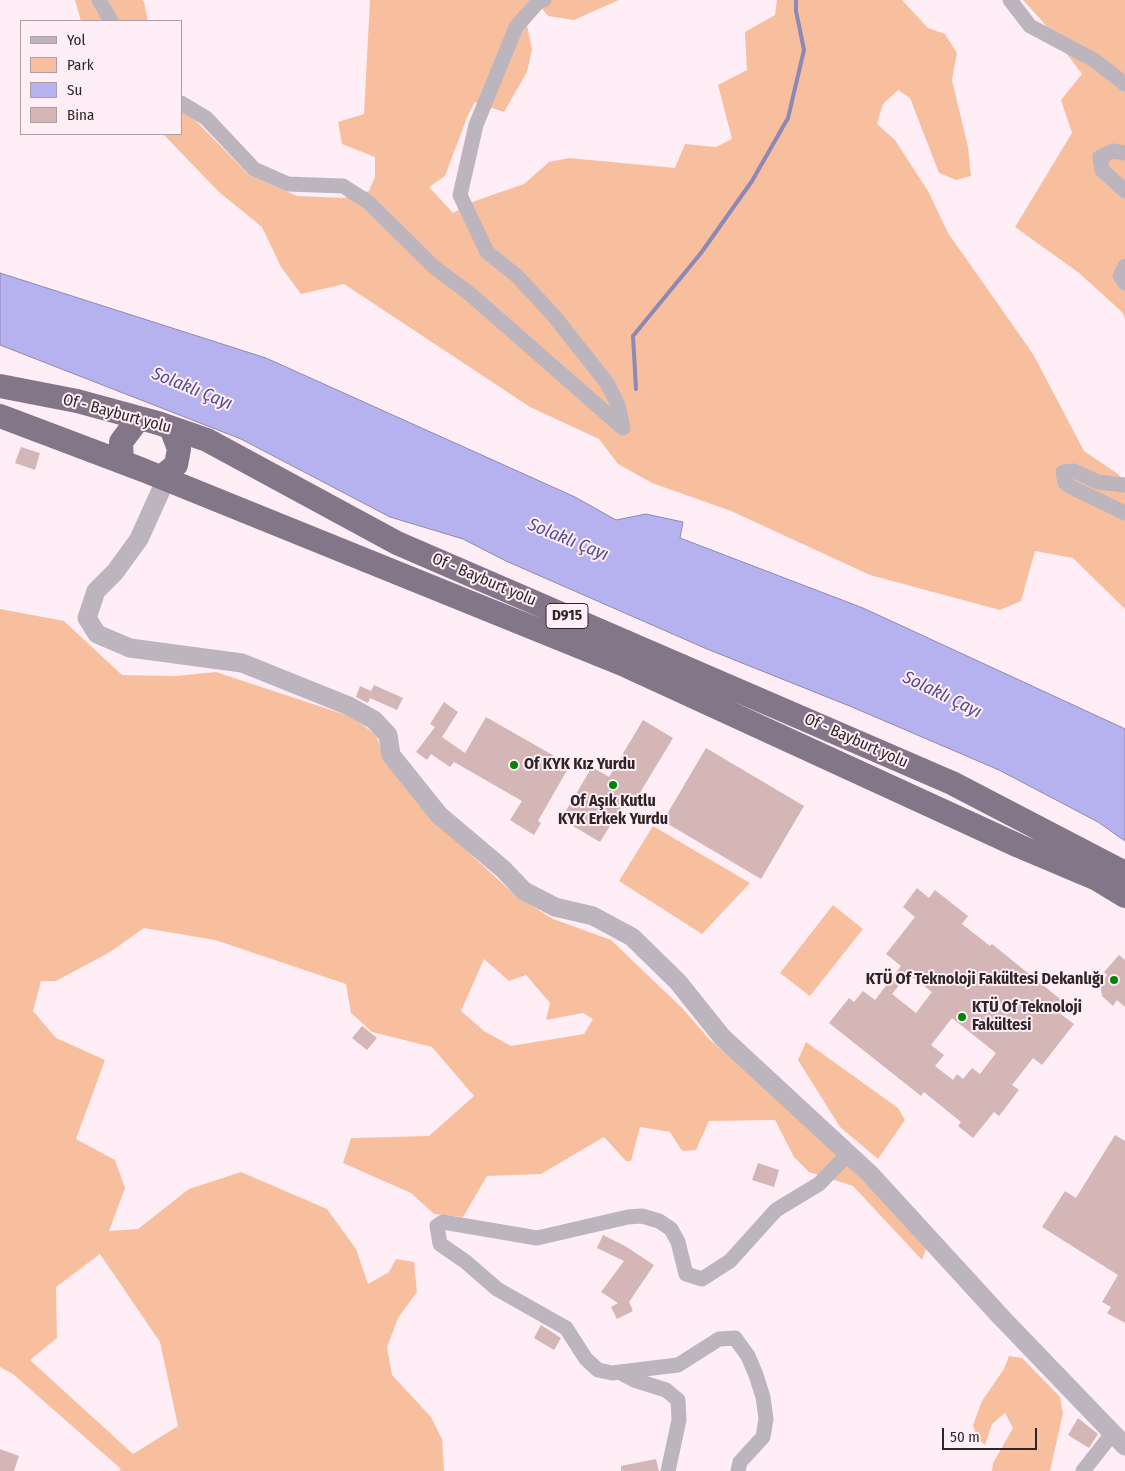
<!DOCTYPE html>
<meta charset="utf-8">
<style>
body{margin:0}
#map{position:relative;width:1125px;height:1471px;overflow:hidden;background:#ffeef5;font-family:"Fira Sans Condensed",sans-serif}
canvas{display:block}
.legend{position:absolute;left:20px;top:20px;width:162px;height:115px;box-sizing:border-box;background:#ffeef5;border:1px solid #ac9ea3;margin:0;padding:6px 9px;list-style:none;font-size:15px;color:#2f2529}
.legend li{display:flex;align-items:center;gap:10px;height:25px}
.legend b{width:25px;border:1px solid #ac9ea3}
.scale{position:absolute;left:942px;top:1428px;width:95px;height:22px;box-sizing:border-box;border:2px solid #2f2529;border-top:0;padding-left:6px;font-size:15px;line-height:18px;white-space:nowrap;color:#2f2529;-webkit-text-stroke:4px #ffeef5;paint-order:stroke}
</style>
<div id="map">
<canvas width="1125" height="1471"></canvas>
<ul class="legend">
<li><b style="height:6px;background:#bcb5be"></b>Yol</li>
<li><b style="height:14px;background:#f8bf9f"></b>Park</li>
<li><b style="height:14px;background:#b6b2ef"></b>Su</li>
<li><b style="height:14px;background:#d4b6b6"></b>Bina</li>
</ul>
<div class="scale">50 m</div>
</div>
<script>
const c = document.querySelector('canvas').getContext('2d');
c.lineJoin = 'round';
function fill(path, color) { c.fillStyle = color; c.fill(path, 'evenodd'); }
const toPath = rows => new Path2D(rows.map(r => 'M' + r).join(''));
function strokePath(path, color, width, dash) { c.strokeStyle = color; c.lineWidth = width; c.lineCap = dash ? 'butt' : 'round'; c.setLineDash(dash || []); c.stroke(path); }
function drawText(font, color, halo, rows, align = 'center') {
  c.font = font + ' "Fira Sans Condensed",sans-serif'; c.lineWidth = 4; c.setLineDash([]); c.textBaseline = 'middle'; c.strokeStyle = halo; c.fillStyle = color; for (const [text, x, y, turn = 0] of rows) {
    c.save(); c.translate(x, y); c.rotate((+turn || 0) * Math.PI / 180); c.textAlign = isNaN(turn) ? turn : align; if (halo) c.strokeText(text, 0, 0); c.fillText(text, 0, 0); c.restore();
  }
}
fill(toPath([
 [75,0,142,0,144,2,148,21,81,21],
 [370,0,532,0,524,10,532,50,527,72,504,112,475,102,468,115,445,176,429,187,453,213,475,201,524,184,549,162,569,158,675,168,685,144,716,147,732,139,718,85,747,70,745,32,775,15,777,0,902,0,928,28,945,34,957,53,952,80,968,147,971,176,956,180,939,173,910,98,898,90,883,104,877,124,895,140,928,191,948,233,1033,354,1084,451,1118,474,1125,482,1125,609,1073,558,1035,551,1021,601,1000,610,870,575,731,511,652,483,618,464,599,439,530,407,344,284,301,294,281,267,262,227,219,192,163,134,181,134,181,110,196,121,249,175,297,196,344,198,369,191,375,177,375,157,342,144,338,122,364,114],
 [535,0,619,0,574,20,548,16],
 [1023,0,1125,0,1125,319,1122,312,1079,273,1015,227,1072,133,1061,100,1082,74,1043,22],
 [0,609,64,621,122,675,176,676,216,672,352,717,376,735,387,765,442,828,516,896,553,919,611,940,682,1008,710,1040,758,1080,861,1175,926,1249,922,1260,853,1186,809,1172,794,1157,775,1120,709,1121,696,1150,682,1151,670,1132,640,1127,631,1161,626,1161,604,1137,541,1174,487,1176,463,1217,434,1214,411,1193,343,1163,351,1138,429,1136,474,1096,432,1047,372,1032,351,1013,346,984,215,940,144,928,110,952,56,981,41,981,33,1011,56,1038,105,1060,76,1139,115,1160,125,1188,109,1231,138,1229,189,1189,241,1172,327,1209,356,1249,368,1284,389,1272,396,1259,414,1262,417,1292,398,1318,387,1347,392,1375,431,1417,442,1439,444,1471,119,1471,121,1469,13,1374,0,1367],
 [484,959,509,981,526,975,550,1003,546,1020,583,1013,593,1019,584,1034,511,1046,484,1031,461,1011],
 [100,1254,160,1342,178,1426,133,1454,30,1360,57,1338,56,1287],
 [653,826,750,883,702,934,619,881],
 [833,905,863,929,810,996,780,973],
 [806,1042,898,1108,905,1120,878,1159,840,1127,798,1060],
 [1009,1356,1022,1358,1060,1397,1063,1413,1050,1471,992,1471,993,1463,1013,1428,1005,1413,992,1424,985,1445,977,1438,973,1425,982,1401,1004,1369]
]), '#f8bf9f');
const water = toPath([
 [0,273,266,358,575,497,616,520,646,514,683,522,680,538,863,608,1121,727,1125,729,1125,841,1098,822,999,770,852,707,707,649,506,561,463,539,390,517,241,439,0,345,0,273]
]);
fill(water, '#b6b2ef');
strokePath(water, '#8e88b4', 1);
strokePath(toPath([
 [636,389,633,336,701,253,752,181,788,118,804,50,796,11,796,0]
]), '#8e88b4', 4);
fill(toPath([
 [21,447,40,453,35,470,15,463],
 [374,685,403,698,397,710,370,698,368,703,356,697,360,686,371,691],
 [444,702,458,712,442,737,465,753,486,717,570,765,538,821,541,823,534,835,510,820,522,801,454,762,450,767,431,754,427,760,416,752,435,727,430,724],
 [643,720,673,738,638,796,634,794,626,808,622,806,600,842,561,819,592,767,609,777],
 [706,748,804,806,761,879,663,821],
 [917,888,929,898,935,890,968,916,962,924,990,946,992,944,1065,1003,1058,1012,1074,1024,1042,1065,1033,1058,1012,1085,1019,1090,999,1116,994,1112,973,1138,958,1126,961,1122,924,1092,921,1096,829,1023,849,998,854,1002,863,991,875,1000,901,966,886,954,915,917,903,907],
 [908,974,932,992,916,1013,892,994],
 [952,1018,996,1053,980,1074,972,1068,963,1079,957,1074,953,1080,935,1066,944,1055,931,1045],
 [1119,955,1125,960,1125,1007,1117,1000,1113,1006,1102,996,1100,984,1107,975,1104,972],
 [362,1026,377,1038,367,1050,352,1038],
 [1115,1135,1125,1141,1125,1323,1107,1313,1111,1307,1102,1302,1118,1275,1042,1227,1065,1191,1076,1198],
 [758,1163,779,1170,774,1187,752,1180],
 [603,1235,625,1246,654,1265,629,1302,633,1311,617,1319,611,1307,618,1303,601,1292,624,1261,597,1248],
 [541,1325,561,1338,554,1350,534,1338],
 [1078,1418,1098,1434,1089,1448,1068,1435],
 [0,1449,19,1456,14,1471,0,1471],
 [656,1459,659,1471,621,1471,621,1466]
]), '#d4b6b6');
strokePath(toPath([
 [99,0,111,21],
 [1010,0,1030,26,1094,60,1125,84],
 [181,103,206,118,254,169,288,184,343,186,368,202,434,267,470,294,623,428,618,405,607,383,554,316,517,276,487,252,460,195,476,125,516,27,538,2,544,0],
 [1125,153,1113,151,1100,157,1102,170,1125,191],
 [1125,266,1120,276,1125,283],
 [1125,485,1098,482,1074,471,1063,472,1065,483,1071,487,1125,513],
 [619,1372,634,1380,666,1390,678,1400,679,1420,668,1471],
 [738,1471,740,1462,763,1437,766,1419,763,1397,756,1375,748,1356,735,1338,719,1339,678,1365,612,1373,598,1370,586,1359,566,1328,497,1289,466,1262,440,1244,437,1226,443,1222,537,1238,628,1217,642,1216,659,1221,671,1229,678,1242,686,1274,702,1279,730,1261,776,1210,819,1184,848,1154],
 [1083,1471,1112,1434]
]), '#bcb5be', 15);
strokePath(toPath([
 [166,479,139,539,115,572,96,591,87,618,97,634,130,648,242,663,349,706,374,720,388,735,391,755,439,815,503,869,524,891,555,907,593,916,632,937,678,982,722,1037,870,1174,1001,1317,1125,1446]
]), '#bcb5be', 19);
strokePath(toPath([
 [0,386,77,401,158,423,207,440,397,543,952,783,1125,873],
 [0,416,143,470,627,666,1019,846,1097,879,1125,896],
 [122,462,121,442,139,418],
 [161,477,176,465,179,449,171,428]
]), '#847689', 24);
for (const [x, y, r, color] of [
 [514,765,5,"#018507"],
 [613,785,5,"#018507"],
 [1114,980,5,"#018507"],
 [962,1017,5,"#018507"]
]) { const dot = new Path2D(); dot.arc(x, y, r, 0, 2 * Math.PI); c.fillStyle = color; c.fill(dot); strokePath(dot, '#ffeef5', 2); }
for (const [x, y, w] of [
 [567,616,42]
]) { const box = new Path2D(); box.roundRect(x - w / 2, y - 12.5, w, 25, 4); c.fillStyle = '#ffeef5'; c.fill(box); strokePath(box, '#2f2529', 1); }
drawText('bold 15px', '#2f2529', null, [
 ["D915",567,616]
]);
drawText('16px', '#2f2529', '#ffeef5', [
 ["Of - Bayburt yolu",117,414,15],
 ["Of - Bayburt yolu",484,580,23],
 ["Of - Bayburt yolu",856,741,24]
]);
drawText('bold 16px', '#2f2529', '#ffeef5', [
 ["Of KYK Kız Yurdu",524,765],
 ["Of Aşık Kutlu",613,802,"center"],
 ["KYK Erkek Yurdu",613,820,"center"],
 ["KTÜ Of Teknoloji Fakültesi Dekanlığı",1104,980,"right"],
 ["KTÜ Of Teknoloji",972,1008],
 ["Fakültesi",972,1026]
], 'left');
drawText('italic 18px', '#544a93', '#ffeef5', [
 ["Solaklı Çayı",192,389,22],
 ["Solaklı Çayı",568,540,22],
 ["Solaklı Çayı",942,695,26]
]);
</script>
